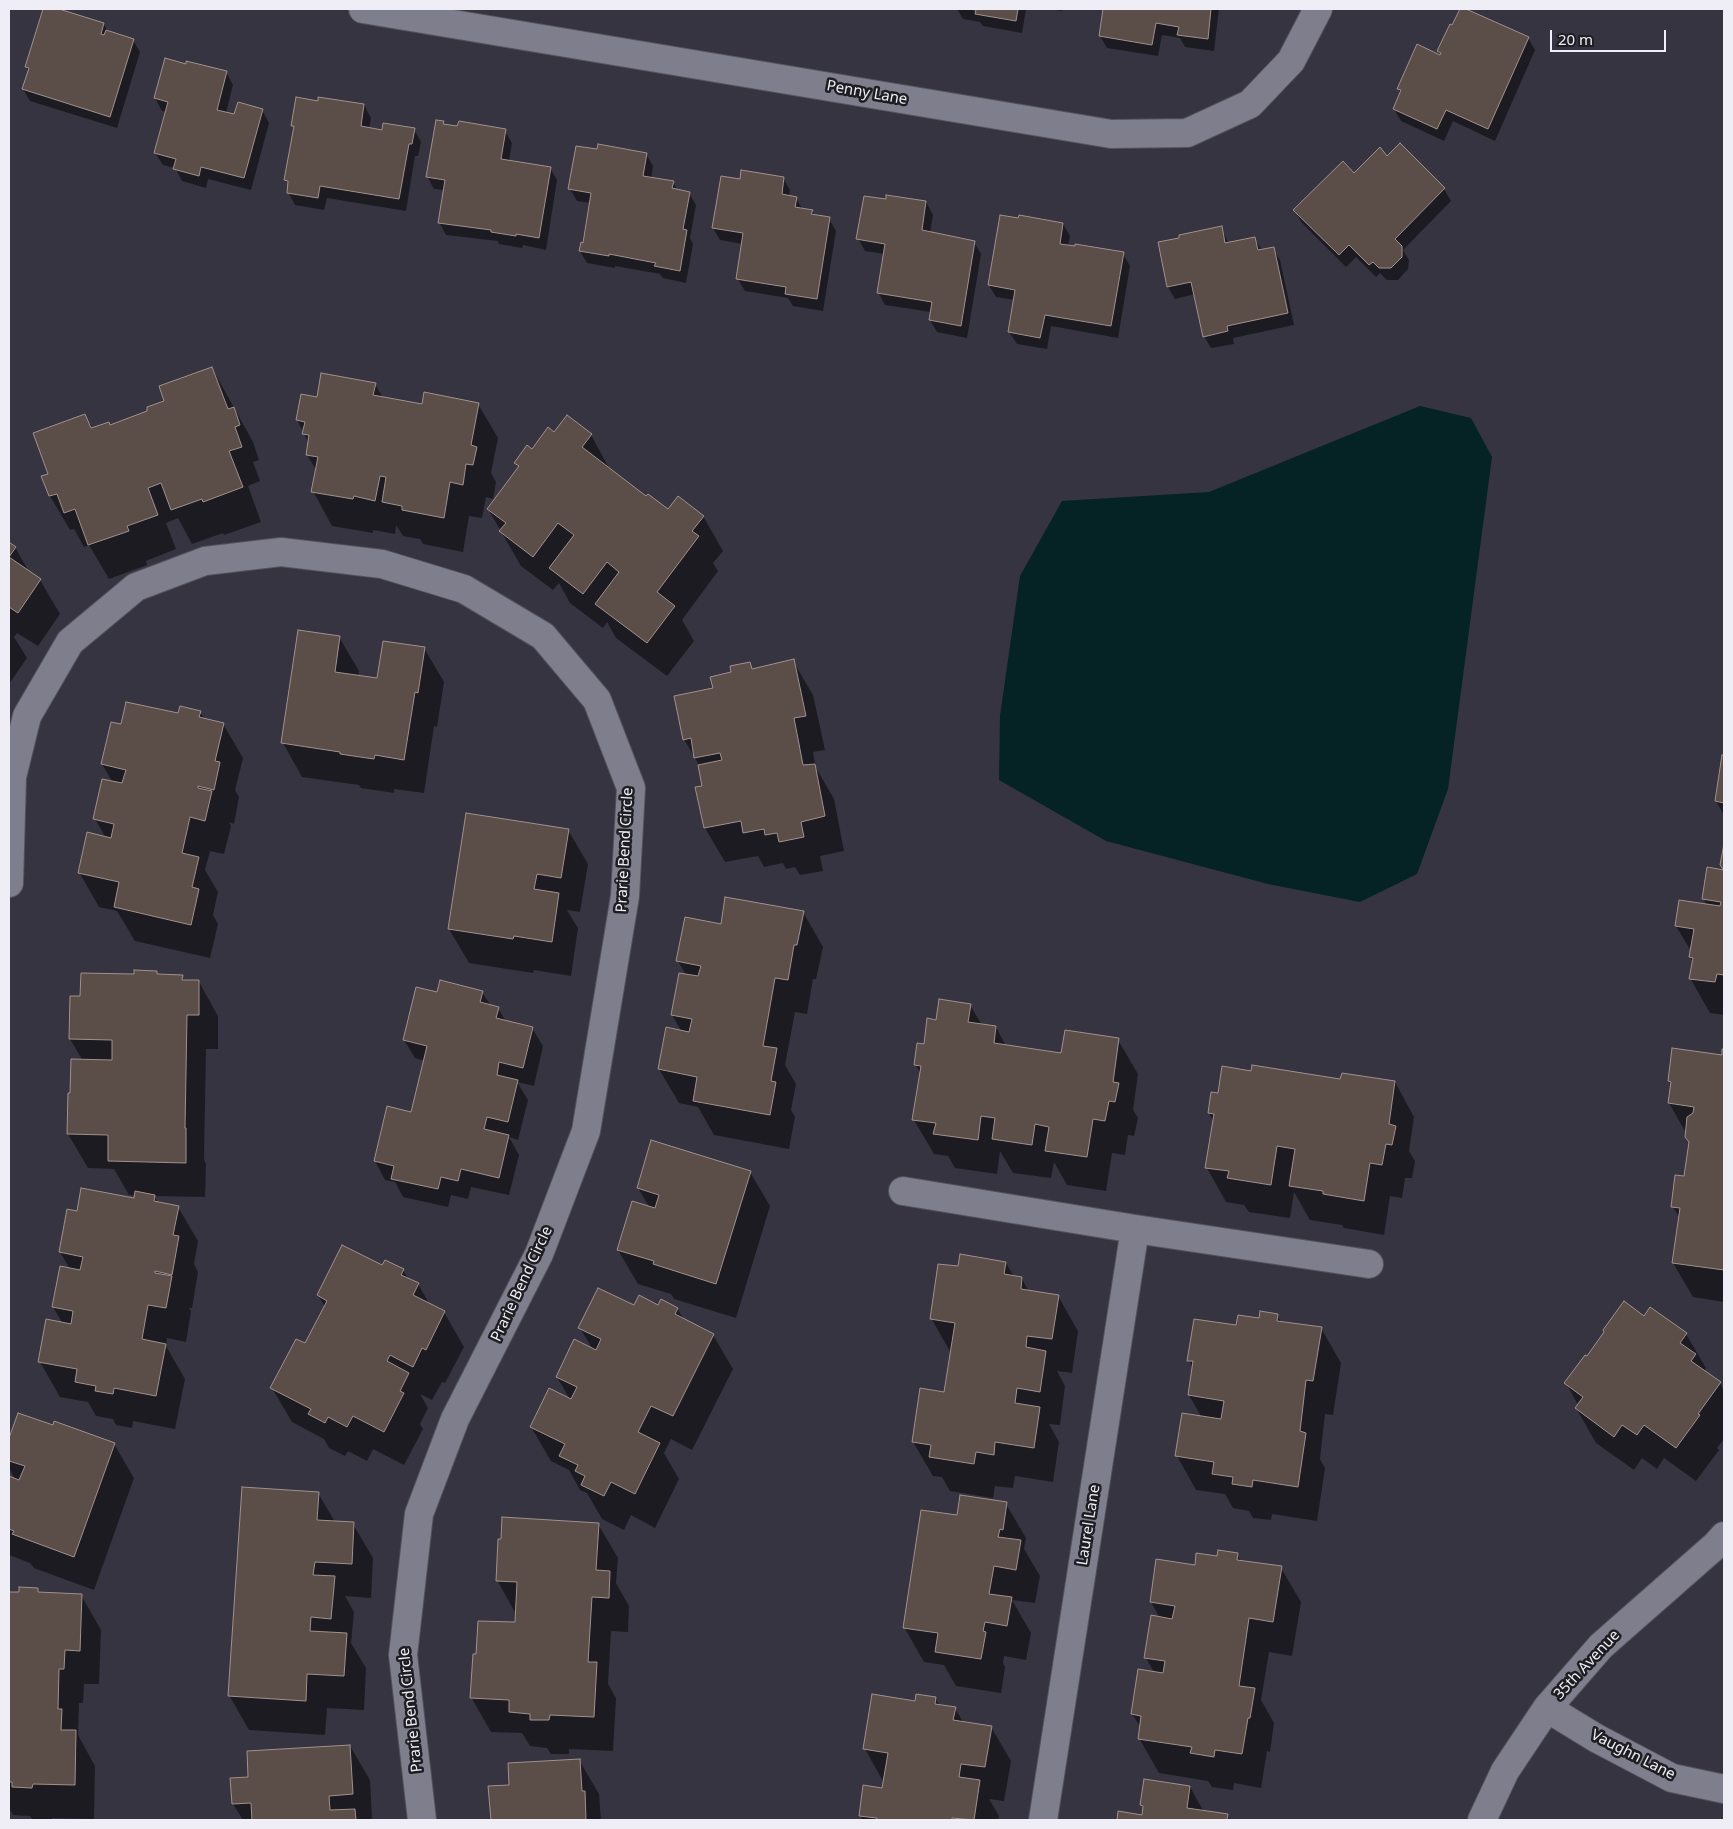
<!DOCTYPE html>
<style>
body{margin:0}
#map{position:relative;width:1733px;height:1829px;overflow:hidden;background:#353440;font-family:"Noto Sans",sans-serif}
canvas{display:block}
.frame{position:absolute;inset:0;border:10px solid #efeef6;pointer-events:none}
.scale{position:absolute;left:1550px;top:30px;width:116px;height:22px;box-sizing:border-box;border:2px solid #efeef6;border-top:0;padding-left:6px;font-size:15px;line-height:18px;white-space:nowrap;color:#efeef6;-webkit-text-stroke:4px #1d1d22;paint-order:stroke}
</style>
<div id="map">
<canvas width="1733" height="1829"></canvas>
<div class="frame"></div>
<div class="scale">20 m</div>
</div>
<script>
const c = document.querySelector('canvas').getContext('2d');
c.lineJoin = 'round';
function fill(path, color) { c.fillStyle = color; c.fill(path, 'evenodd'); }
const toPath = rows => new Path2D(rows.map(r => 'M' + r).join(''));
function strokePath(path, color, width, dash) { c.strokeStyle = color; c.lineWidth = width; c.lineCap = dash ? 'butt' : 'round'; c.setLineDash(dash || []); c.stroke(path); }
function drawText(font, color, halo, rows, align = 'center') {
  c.font = font + ' "Noto Sans",sans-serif'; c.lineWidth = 5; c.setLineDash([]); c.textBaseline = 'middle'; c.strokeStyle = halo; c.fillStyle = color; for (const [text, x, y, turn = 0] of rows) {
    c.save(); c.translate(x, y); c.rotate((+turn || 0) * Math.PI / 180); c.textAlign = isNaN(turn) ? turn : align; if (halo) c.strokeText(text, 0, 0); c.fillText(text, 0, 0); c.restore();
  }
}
fill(toPath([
 [1420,406,1471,418,1492,457,1448,789,1417,874,1360,902,1268,884,1106,841,999,780,1000,716,1020,576,1062,501,1209,492]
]), '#052224');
fill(toPath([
 [45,9,55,9,104,24,108,32,133,40,140,52,117,128,30,101,23,89,29,72,26,67],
 [957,9,1026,9,1022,33,983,26,980,22,963,19],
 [1048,9,1062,9,1062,11],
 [1105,9,1219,9,1214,51,1185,47,1180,38,1162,35,1158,56,1107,48,1100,36],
 [1461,9,1528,38,1535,50,1495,141,1453,121,1444,141,1401,121,1394,109,1401,94,1398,89,1442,57,1438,51,1453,27],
 [187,66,226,72,233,85,226,113,235,116,262,110,269,123,251,190,208,179,206,188,182,181,175,168,163,165,155,153,167,112,162,111,155,98],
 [319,102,364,105,371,118,369,129,384,131,414,129,421,142,418,156,415,156,406,211,327,198,324,210,295,205,288,192,289,185,286,180,295,129,293,125],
 [443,122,445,126,505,131,512,143,509,161,550,168,557,180,546,250,523,245,522,248,499,244,498,241,446,235,439,222,445,190,434,189,427,176],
 [1400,145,1444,189,1451,201,1403,250,1409,260,1408,269,1398,280,1387,280,1380,273,1376,277,1356,257,1346,267,1302,223,1295,211,1354,174,1387,158],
 [598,150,646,154,653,166,651,179,673,182,678,191,689,193,696,205,690,238,693,244,686,283,663,278,660,274,615,266,615,268,587,263,580,251,584,244,591,203,577,201,570,189],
 [783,178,790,190,789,197,796,198,803,210,812,211,815,216,829,219,836,231,823,311,793,306,788,298,745,291,738,279,743,244,720,240,713,228,741,180],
 [926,202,933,215,930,233,974,242,981,254,967,338,937,332,930,320,931,312,885,305,878,292,885,254,865,251,858,238],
 [1063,224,1070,236,1068,246,1123,254,1130,266,1118,338,1051,326,1047,349,1017,344,1009,332,1015,300,996,297,989,285],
 [1221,228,1229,244,1254,238,1262,250,1273,248,1280,260,1294,325,1233,338,1234,344,1211,348,1204,336,1195,294,1175,299,1168,287,1180,239],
 [212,368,253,442,259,460,253,462,260,481,248,486,261,522,224,535,223,533,192,544,178,518,166,523,176,549,146,561,147,565,109,579,89,545,84,547,74,529,70,530,50,496,49,474,85,416,93,429,110,426,149,412,166,401],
 [375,384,383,398,423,406,478,404,498,438,491,473,496,482,493,499,486,497,482,518,469,516,463,552,423,544,420,539,403,536,396,525,395,534,373,530,373,533,332,526,313,491,317,471,307,455,309,443,297,420,318,398],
 [554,434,591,435,610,470,646,497,668,511,703,516,723,551,713,563,718,571,682,620,694,641,667,676,616,638,607,622,603,628,570,603,559,583,553,590,521,566,488,509,519,468,516,463],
 [9,543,15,547,29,572,40,580,60,614,38,646,17,633,14,637,27,658,9,684],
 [339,637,359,671,358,677,378,680,424,648,444,682,437,727,434,726,424,793,394,789,394,793,361,788,359,785,302,777,283,743],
 [793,661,813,695,825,750,813,752,816,768,834,799,844,851,820,856,823,871,800,875,795,867,786,869,783,863,764,867,758,856,725,862,705,828,696,788,704,787,699,765,684,739,714,689,733,673,749,663,753,670],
 [200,712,205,720,223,724,243,758,235,790,239,797,234,824,229,822,231,826,224,854,210,851,205,870,218,892,213,915,218,924,210,958,135,941,117,911,99,907,79,872,106,838,95,819,113,783,102,764,122,726],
 [1723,757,1724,757,1724,815,1716,801],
 [568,830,588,864,580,912,567,910,578,928,571,976,534,970,533,973,469,963,449,929],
 [1708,868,1724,871,1724,1015,1710,1013,1690,978,1693,962,1690,957,1691,951,1676,926,1707,905,1703,898],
 [803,912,823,947,816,979,813,979,807,1014,795,1012,785,1065,796,1084,791,1110,795,1117,789,1149,714,1135,698,1107,679,1103,659,1069,682,1032,672,1015,686,975,678,961,722,925],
 [156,972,158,976,182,976,185,982,199,982,218,1016,218,1049,206,1049,204,1160,206,1164,205,1197,154,1196,158,1203,178,1207,198,1241,194,1264,198,1272,192,1308,189,1308,191,1311,186,1342,167,1338,166,1346,185,1379,175,1429,133,1421,132,1428,116,1425,113,1419,96,1416,88,1402,60,1397,40,1362,63,1324,53,1307,70,1269,60,1252,78,1212,135,1199,136,1195,129,1195,114,1169,88,1168,68,1134,69,1094,72,1095,83,1061,70,1039,81,998,136,975],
 [482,992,491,1006,498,1008,506,1022,532,1028,543,1046,534,1086,517,1082,528,1100,518,1140,509,1137,519,1155,509,1195,471,1187,468,1199,451,1195,448,1207,403,1197,395,1182,385,1180,375,1161,412,1114,425,1061,415,1058,404,1040,437,994],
 [970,1005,982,1025,996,1027,1006,1046,1062,1055,1118,1040,1138,1074,1133,1110,1138,1118,1134,1136,1128,1135,1125,1155,1112,1153,1106,1191,1067,1185,1054,1162,1051,1178,1013,1173,1000,1151,997,1174,955,1168,948,1156,934,1154,914,1120,921,1074,915,1064,937,1022],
 [1724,1051,1724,1302,1693,1297,1673,1263,1680,1219,1673,1207,1685,1177,1690,1143,1686,1133,1669,1103,1671,1086,1669,1081,1723,1057],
 [1252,1072,1341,1080,1395,1082,1414,1117,1409,1151,1415,1161,1412,1178,1405,1178,1402,1198,1390,1196,1384,1235,1344,1228,1342,1225,1310,1220,1294,1192,1290,1218,1249,1212,1244,1205,1226,1202,1207,1168,1214,1122,1209,1113,1219,1095],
 [750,1172,770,1206,736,1318,674,1299,671,1294,638,1284,618,1250,650,1208,638,1188],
 [1006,1263,1014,1277,1022,1279,1029,1292,1058,1296,1078,1331,1072,1373,1057,1371,1065,1386,1060,1425,1049,1424,1059,1442,1053,1482,1015,1476,1013,1488,995,1486,993,1498,950,1491,942,1477,933,1476,913,1442,945,1394,951,1353,931,1318,959,1268],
 [383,1267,403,1270,409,1280,418,1284,430,1305,444,1312,464,1347,445,1383,442,1382,432,1400,420,1394,428,1408,420,1424,423,1429,404,1465,373,1449,367,1461,348,1451,345,1456,329,1448,324,1439,292,1422,272,1388,306,1345,325,1307,318,1295],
 [659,1306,677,1308,684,1320,713,1335,733,1369,692,1450,671,1439,664,1453,679,1479,655,1528,631,1515,624,1530,602,1519,587,1493,580,1490,569,1470,551,1461,531,1427,571,1401,557,1377,593,1350,580,1328,635,1307],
 [1277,1315,1281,1322,1321,1328,1341,1363,1333,1415,1325,1414,1320,1459,1325,1468,1317,1521,1272,1514,1271,1520,1253,1518,1249,1511,1233,1508,1225,1494,1196,1490,1177,1456,1202,1418,1189,1395,1193,1368,1189,1360,1237,1326],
 [1644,1317,1686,1334,1706,1368,1704,1371,1720,1383,1724,1391,1724,1439,1717,1448,1719,1450,1696,1481,1664,1458,1657,1469,1642,1458,1634,1470,1596,1443,1576,1408,1578,1405,1566,1383,1587,1358],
 [18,1414,54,1427,114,1444,134,1478,94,1590,34,1568,30,1563,9,1555,9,1477,15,1479,9,1468,9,1441],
 [318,1493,335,1522,353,1524,373,1558,371,1598,345,1596,354,1612,351,1643,366,1668,364,1710,327,1708,325,1735,249,1730,229,1695],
 [1006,1504,1026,1538,1024,1549,1040,1576,1035,1603,1012,1600,1031,1633,1026,1660,1004,1656,1003,1663,1005,1667,1001,1693,956,1686,944,1665,924,1662,904,1627,958,1517],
 [598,1524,618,1558,616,1583,629,1606,628,1632,611,1631,608,1684,616,1698,613,1751,569,1749,569,1754,551,1754,547,1748,530,1746,522,1733,491,1732,471,1697,477,1655,516,1624,516,1614,497,1580],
 [1237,1555,1241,1561,1281,1568,1301,1602,1292,1656,1269,1652,1261,1700,1274,1723,1270,1752,1267,1751,1261,1788,1234,1783,1233,1790,1212,1787,1208,1781,1159,1773,1139,1738,1141,1728,1132,1714,1154,1672,1146,1658,1160,1618,1151,1602,1196,1567,1219,1558],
 [37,1589,40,1594,81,1595,101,1630,99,1684,84,1684,83,1703,79,1703,78,1735,95,1766,94,1819,52,1818,52,1820,33,1820,30,1816,13,1815,9,1808,9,1593,20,1594],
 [935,1698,940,1706,955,1708,963,1722,991,1727,1011,1761,1004,1801,989,1799,999,1816,998,1820,860,1820,862,1819,860,1815,883,1790,884,1783,865,1749,916,1702],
 [350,1746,370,1780,372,1820,243,1820,233,1804,250,1778],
 [579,1760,599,1794,601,1820,492,1820,490,1788,510,1787],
 [1190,1787,1204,1812,1227,1815,1230,1820,1118,1820,1119,1813,1143,1816,1144,1810,1141,1805]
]), '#0007');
const building = toPath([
 [43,9,59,9,104,23,101,34,104,35,106,30,134,39,110,117,22,89,29,68,25,67,43,9],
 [967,9,1018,9,1016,21,975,14,976,10,967,9],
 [1103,9,1211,9,1208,39,1177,35,1179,27,1156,23,1152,45,1099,36,1103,9],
 [1460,9,1466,9,1529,37,1488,129,1446,110,1437,129,1393,109,1401,90,1397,89,1417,44,1440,55,1441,53,1437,51,1450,24,1452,25,1460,9],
 [165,58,186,64,186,61,227,71,217,110,234,114,238,102,263,109,244,178,201,167,199,176,173,169,176,159,154,153,168,102,154,98,165,58],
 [296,97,318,101,318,97,364,104,361,126,382,130,383,123,415,128,412,144,409,144,399,199,320,186,318,198,287,193,288,181,284,180,294,126,291,126,296,97],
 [436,120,444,121,443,124,457,126,459,121,506,129,501,159,551,167,539,238,516,234,516,236,491,232,491,230,438,223,445,180,426,177,436,120],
 [1400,143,1445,188,1395,239,1402,246,1402,257,1391,268,1379,268,1373,262,1369,265,1349,245,1339,255,1293,210,1343,161,1354,173,1380,147,1387,156,1400,143],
 [598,144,647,153,643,176,674,181,672,188,690,192,683,229,687,230,680,271,654,266,656,263,609,254,609,256,579,251,581,242,583,243,591,193,568,189,576,146,597,149,598,144],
 [741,170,784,177,782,194,797,197,795,207,813,210,811,214,830,217,817,299,785,294,786,287,736,279,743,233,712,228,721,176,740,179,741,170],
 [886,195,926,201,922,230,975,241,961,326,929,320,932,302,877,293,885,244,856,239,864,196,886,199,886,195],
 [1000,215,1018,218,1019,215,1063,223,1060,244,1075,246,1075,244,1124,252,1111,326,1045,315,1040,338,1008,332,1015,290,988,285,1000,215],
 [1222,226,1225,243,1255,237,1258,250,1274,247,1288,313,1227,326,1228,331,1203,337,1191,282,1167,287,1158,242,1179,238,1179,235,1222,226],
 [212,367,228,409,234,407,240,425,235,427,242,447,229,451,243,487,203,502,202,499,171,510,161,483,148,488,158,515,127,526,129,531,88,545,75,509,64,513,57,494,49,496,41,476,48,474,33,433,85,414,91,428,109,422,110,425,147,411,147,407,164,401,159,386,212,367],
 [321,373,376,383,373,395,422,404,424,392,479,403,471,445,477,447,473,465,466,464,463,485,450,482,444,518,402,510,402,506,382,502,386,477,380,476,375,501,354,496,353,499,311,492,318,457,306,455,309,435,302,434,305,422,296,420,301,394,317,397,321,373],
 [567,415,592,434,582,447,646,496,648,494,668,509,678,496,704,516,692,531,699,536,657,592,675,606,647,643,595,604,619,572,607,562,583,594,549,568,574,535,558,523,533,557,499,531,506,523,487,509,519,466,514,463,527,445,532,449,548,427,554,432,567,415],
 [9,542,16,547,9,557,41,579,18,613,9,607,9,542],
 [298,630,340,636,335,672,377,678,383,641,425,647,418,693,415,692,404,760,375,755,374,759,340,754,340,752,281,743,298,630],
 [794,659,806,716,794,718,803,765,815,764,825,816,801,822,804,837,779,842,777,833,765,835,764,829,743,833,741,821,704,828,695,787,702,786,698,765,722,760,720,753,694,758,691,738,683,740,674,696,713,688,710,677,731,672,730,666,750,662,752,669,794,659],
 [126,702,178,713,180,706,201,711,199,717,224,723,215,761,220,762,214,790,198,786,198,788,212,791,205,821,190,817,182,853,199,857,192,887,199,889,191,925,114,907,119,882,78,873,87,832,111,838,114,824,93,819,102,779,122,783,126,770,101,764,111,722,121,724,126,702],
 [1722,755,1724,756,1724,803,1715,801,1722,755],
 [466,813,569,829,561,878,537,874,534,889,559,893,552,942,514,936,513,939,448,929,466,813],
 [1724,844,1724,975,1717,974,1715,982,1689,979,1693,958,1689,957,1694,929,1675,926,1679,900,1720,906,1721,902,1702,899,1707,867,1724,870,1720,865,1724,844],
 [725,897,804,911,797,945,794,945,788,980,775,978,763,1046,777,1048,771,1081,776,1082,770,1115,693,1101,697,1077,658,1069,666,1027,689,1032,692,1019,671,1015,679,973,698,976,701,966,676,961,685,917,721,924,725,897],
 [134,970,157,971,157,974,183,975,182,980,199,980,199,1015,187,1015,185,1128,186,1128,186,1163,108,1161,108,1135,67,1134,68,1093,70,1093,71,1059,112,1060,112,1040,69,1039,70,996,80,996,81,973,134,974,134,970],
 [440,980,483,991,480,1002,499,1007,496,1018,533,1027,523,1068,499,1062,497,1075,518,1080,508,1122,487,1117,484,1129,509,1135,499,1178,461,1169,458,1181,441,1177,438,1189,391,1179,394,1166,374,1161,387,1106,411,1112,427,1046,403,1040,416,987,437,992,440,980],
 [939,999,971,1004,968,1022,996,1026,994,1043,1061,1053,1065,1030,1119,1038,1113,1082,1119,1083,1115,1102,1109,1101,1105,1121,1093,1119,1087,1157,1045,1151,1049,1127,1035,1124,1032,1145,992,1139,995,1118,981,1116,978,1140,933,1134,936,1123,912,1120,921,1066,914,1065,917,1043,924,1044,927,1018,936,1020,939,999],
 [1672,1048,1722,1055,1722,1049,1724,1049,1724,1270,1672,1263,1680,1208,1671,1207,1675,1175,1684,1176,1689,1142,1685,1137,1687,1117,1693,1113,1694,1107,1668,1103,1671,1082,1668,1081,1672,1048],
 [1252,1065,1340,1079,1342,1073,1395,1081,1389,1124,1396,1126,1392,1145,1386,1144,1382,1165,1370,1163,1364,1201,1323,1194,1323,1191,1289,1186,1295,1149,1277,1146,1271,1185,1227,1178,1229,1171,1205,1168,1214,1114,1208,1113,1211,1092,1218,1093,1222,1066,1251,1071,1252,1065],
 [651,1140,751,1171,716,1284,653,1264,654,1261,617,1250,632,1201,655,1208,659,1195,637,1188,651,1140],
 [81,1188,134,1198,135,1191,155,1195,154,1201,179,1206,173,1235,179,1236,172,1275,155,1271,155,1273,172,1276,166,1308,148,1305,142,1339,166,1344,156,1396,114,1388,113,1394,95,1391,96,1386,75,1382,77,1369,38,1362,46,1319,71,1324,73,1311,52,1307,60,1266,80,1270,83,1257,59,1252,67,1209,77,1211,81,1188],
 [342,1245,382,1265,385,1260,404,1269,401,1275,419,1283,413,1295,445,1311,426,1350,422,1348,413,1367,390,1355,387,1361,409,1373,400,1391,404,1393,384,1432,353,1416,347,1427,328,1417,325,1423,308,1414,311,1409,270,1388,296,1339,305,1343,327,1301,317,1295,342,1245],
 [960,1254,1006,1262,1004,1274,1022,1277,1021,1289,1059,1295,1052,1339,1027,1336,1026,1347,1046,1351,1040,1392,1017,1388,1015,1403,1040,1407,1034,1448,995,1442,994,1455,976,1452,974,1464,929,1457,931,1445,912,1442,920,1388,944,1392,955,1323,930,1319,938,1264,958,1266,960,1254],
 [598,1288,634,1305,639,1295,658,1305,661,1299,678,1308,675,1314,714,1334,673,1416,651,1406,638,1432,660,1443,635,1494,611,1482,604,1496,581,1485,585,1476,575,1471,578,1465,559,1456,565,1444,530,1427,549,1388,571,1399,577,1387,556,1377,574,1339,596,1350,601,1339,578,1328,598,1288],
 [1624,1301,1644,1316,1650,1307,1687,1333,1680,1343,1696,1354,1691,1361,1721,1382,1698,1414,1700,1415,1676,1448,1644,1425,1637,1435,1622,1425,1614,1437,1575,1408,1583,1397,1564,1383,1585,1355,1587,1356,1604,1332,1603,1330,1624,1301],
 [1260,1311,1278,1314,1277,1321,1322,1327,1313,1381,1306,1380,1300,1431,1306,1433,1298,1487,1253,1480,1252,1487,1232,1484,1233,1477,1212,1474,1214,1462,1175,1456,1182,1413,1221,1419,1224,1401,1188,1395,1193,1361,1187,1361,1194,1319,1236,1325,1238,1315,1259,1318,1260,1311],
 [18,1413,53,1425,54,1421,115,1443,74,1557,12,1534,14,1531,9,1529,9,1476,19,1480,25,1466,9,1461,9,1438,18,1413],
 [242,1487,319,1492,317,1520,354,1522,352,1564,315,1562,313,1575,335,1576,331,1619,311,1617,310,1631,347,1633,344,1676,307,1674,306,1701,228,1696,242,1487],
 [960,1495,1007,1502,1003,1530,1000,1529,998,1537,1021,1540,1016,1570,994,1566,989,1594,1012,1597,1007,1626,985,1622,983,1631,986,1632,981,1659,935,1652,938,1633,903,1628,921,1510,957,1515,960,1495],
 [502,1517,599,1523,596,1570,610,1571,609,1598,592,1597,588,1662,597,1662,594,1717,550,1715,549,1720,530,1720,530,1714,509,1712,509,1700,470,1698,473,1654,476,1654,478,1621,515,1622,517,1582,496,1581,498,1539,501,1539,502,1517],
 [1218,1550,1238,1553,1237,1560,1282,1566,1273,1622,1249,1618,1239,1686,1255,1688,1250,1718,1248,1718,1242,1754,1215,1750,1214,1757,1190,1753,1192,1747,1138,1739,1141,1716,1131,1714,1138,1669,1163,1673,1165,1661,1144,1658,1151,1615,1172,1619,1175,1606,1150,1602,1156,1559,1195,1565,1196,1553,1217,1556,1218,1550],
 [19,1587,38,1588,38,1592,82,1594,80,1651,65,1650,64,1669,59,1669,58,1709,62,1709,61,1730,76,1730,75,1785,33,1784,32,1788,12,1787,12,1782,9,1782,9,1592,19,1592,19,1587],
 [872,1694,915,1701,916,1694,936,1697,935,1704,956,1707,953,1720,992,1726,985,1767,961,1764,959,1777,980,1780,974,1820,952,1818,952,1820,877,1820,877,1818,859,1816,863,1785,882,1788,888,1753,863,1749,872,1694],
 [350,1745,353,1794,329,1796,330,1810,355,1809,356,1820,252,1820,251,1803,232,1804,230,1778,248,1777,247,1751,350,1745],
 [580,1759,582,1791,585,1791,586,1820,491,1820,488,1786,509,1785,508,1763,580,1759],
 [1144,1779,1190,1786,1187,1808,1228,1814,1227,1820,1117,1820,1118,1811,1142,1815,1143,1806,1140,1805,1144,1779]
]);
fill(building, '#5b4d48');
strokePath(building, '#a1918d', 1);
const minor = toPath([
 [363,9,1111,134,1187,133,1250,104,1291,61,1318,9],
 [9,883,12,777,27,716,70,642,136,587,205,561,281,552,382,564,464,589,543,636,597,700,631,788,625,896,586,1131,539,1254,455,1419,419,1514,403,1655,422,1820],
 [903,1191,1135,1229,1369,1264],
 [1547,1708,1596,1738,1672,1778,1724,1789],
 [1043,1820,1135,1229],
 [1482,1820,1505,1771,1547,1708,1601,1646,1716,1545,1724,1536]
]);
strokePath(minor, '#54535c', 30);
strokePath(minor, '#7f7e8c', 28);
drawText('15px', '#efeef6', '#1d1d22', [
 ["Penny Lane",867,93,10],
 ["Prarie Bend Circle",625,850,-87],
 ["Prarie Bend Circle",522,1284,-65],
 ["Laurel Lane",1089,1525,-81],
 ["35th Avenue",1587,1665,-47],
 ["Prarie Bend Circle",411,1710,-96],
 ["Vaughn Lane",1633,1755,27]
]);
</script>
